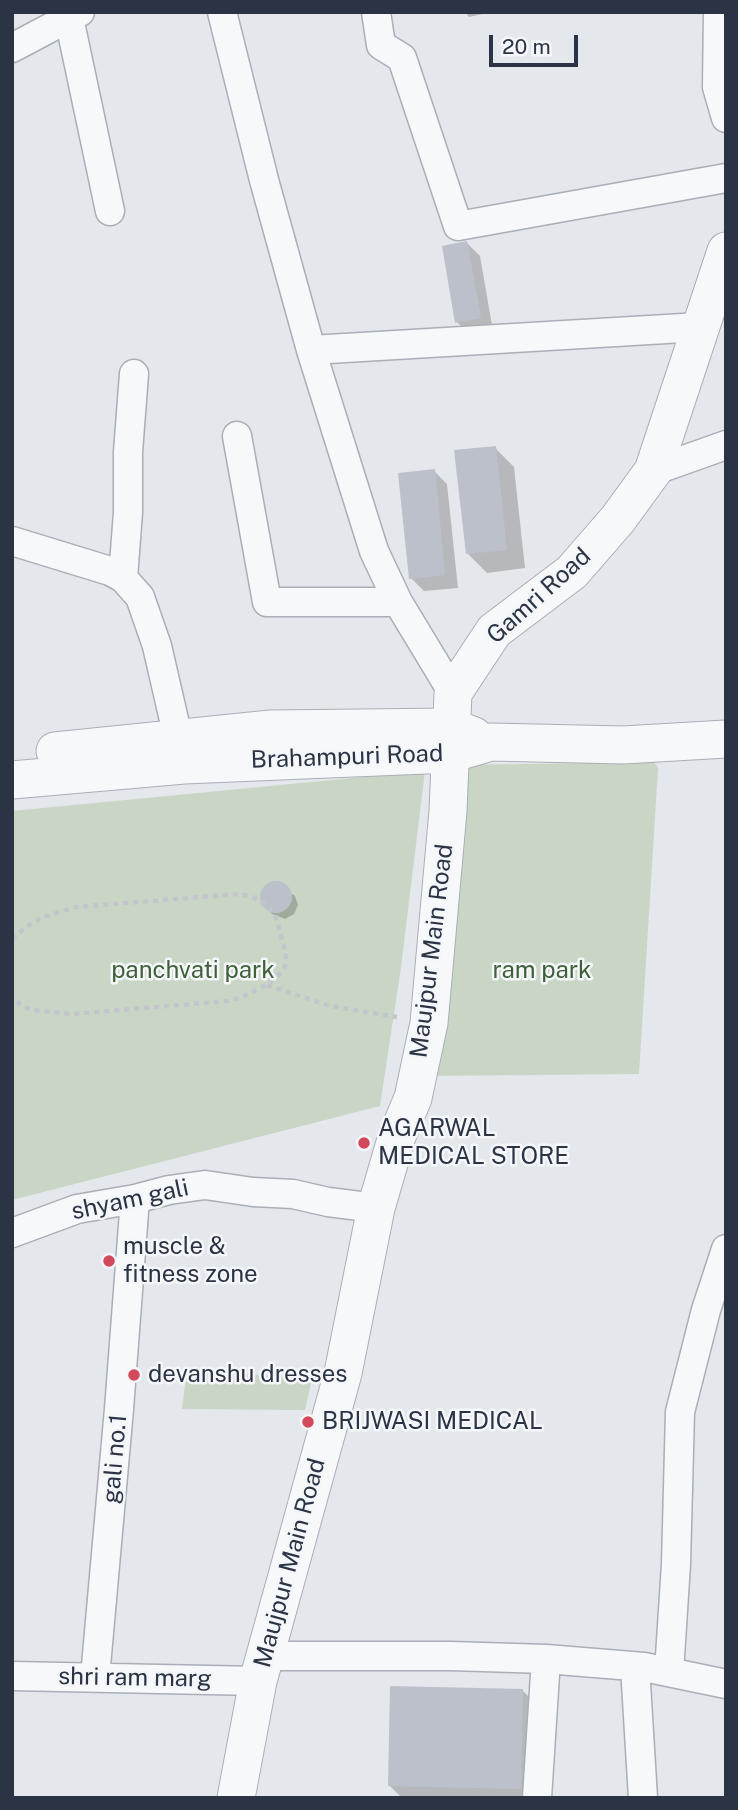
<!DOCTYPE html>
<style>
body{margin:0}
#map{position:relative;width:738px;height:1810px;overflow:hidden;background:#e4e7ec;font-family:"Public Sans",sans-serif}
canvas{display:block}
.frame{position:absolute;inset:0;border:14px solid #2b3445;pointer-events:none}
.scale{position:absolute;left:489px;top:35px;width:89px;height:32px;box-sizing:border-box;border:4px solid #2b3445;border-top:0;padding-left:9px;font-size:21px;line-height:24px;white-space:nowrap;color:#2b3445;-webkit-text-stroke:5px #f4f6f9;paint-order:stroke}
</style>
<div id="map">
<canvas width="738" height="1810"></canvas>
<div class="frame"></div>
<div class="scale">20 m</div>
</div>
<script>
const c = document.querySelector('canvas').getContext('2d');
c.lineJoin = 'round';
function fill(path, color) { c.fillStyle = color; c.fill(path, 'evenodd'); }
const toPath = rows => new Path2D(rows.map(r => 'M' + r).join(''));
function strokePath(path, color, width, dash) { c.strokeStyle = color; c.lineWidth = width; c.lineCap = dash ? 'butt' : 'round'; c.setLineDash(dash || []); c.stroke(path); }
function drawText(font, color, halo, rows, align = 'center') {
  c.font = font + ' "Public Sans",sans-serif'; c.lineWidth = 5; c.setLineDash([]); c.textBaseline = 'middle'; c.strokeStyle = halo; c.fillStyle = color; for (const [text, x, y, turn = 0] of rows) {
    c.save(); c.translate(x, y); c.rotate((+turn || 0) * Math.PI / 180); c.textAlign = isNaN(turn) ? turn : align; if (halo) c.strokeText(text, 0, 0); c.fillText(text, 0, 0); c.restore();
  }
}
fill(toPath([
 [654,762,658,768,639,1074,428,1076,458,765],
 [425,771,401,967,380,1106,12,1200,12,811],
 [187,1369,295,1378,312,1379,305,1410,182,1409]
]), '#c9d6c5');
fill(toPath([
 [465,12,492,12,469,17],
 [467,243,480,256,493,331,470,335,457,322],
 [495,448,514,467,525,568,487,573,468,554],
 [434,471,447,484,458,588,424,591,411,578],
 [276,883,295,896,298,905,294,914,285,919,272,914,261,898,267,886],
 [522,1690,546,1714,545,1798,402,1798,390,1786]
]), '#0003');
fill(toPath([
 [467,241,481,318,455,323,442,246],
 [496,446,507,550,466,554,454,450],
 [435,469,445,575,409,579,398,473],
 '260 897a16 16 0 1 1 32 0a16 16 0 1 1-32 0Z',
 [390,1686,523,1689,521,1789,388,1786]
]), '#bbc0ca');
const minor = toPath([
 [222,12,264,180,311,350,374,551,398,602,453,693],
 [376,12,381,45,402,58,458,226,726,178],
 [718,12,717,87,726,118],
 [69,18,110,211],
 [12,48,80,12],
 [311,350,700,327],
 [237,436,267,602,398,602],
 [653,471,726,445],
 [12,541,110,571,123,578,140,597,157,646,183,759],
 [123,578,128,512,128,452,134,374],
 [12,1233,77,1209,135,1199,169,1190,205,1185,253,1192,293,1194,328,1202,376,1208],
 [264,1656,451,1656,546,1659,644,1667,726,1684],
 [635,1667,643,1798],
 [669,1672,676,1564,680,1412,706,1310,726,1249],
 [12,1676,258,1681],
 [95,1677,119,1409,135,1199],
 [537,1798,546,1659]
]);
const tertiary = toPath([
 [55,751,271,729,451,727,474,736],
 [12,780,184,765,450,754,491,742,623,745,726,739],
 [236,1798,258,1681,343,1373,376,1208,397,1136,413,1098,429,1023,448,811,453,693,494,631,572,572,618,519,653,471,726,251]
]);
strokePath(minor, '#a9aeb7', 31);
strokePath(tertiary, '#a9aeb7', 39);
strokePath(toPath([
 [12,939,27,926,43,917,76,907,238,894,251,896,265,904,275,914,286,954,285,966,278,976,266,985,243,997,227,1001,73,1014,32,1010,22,1006,12,997],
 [267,985,330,1006,397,1017]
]), '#c2c5cb', 4.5, [5, 5]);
strokePath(minor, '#f7f8fa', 28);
strokePath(tertiary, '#f7f8fa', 37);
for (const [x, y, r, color] of [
 [364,1143,7,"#d1495b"],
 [109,1261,7,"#d1495b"],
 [134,1375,7,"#d1495b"],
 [308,1422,7,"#d1495b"]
]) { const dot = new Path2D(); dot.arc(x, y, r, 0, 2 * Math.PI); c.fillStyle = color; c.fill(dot); strokePath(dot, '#f4f6f9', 2.5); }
drawText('24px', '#2b3445', '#f4f6f9', [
 ["Gamri Road",539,596,-42],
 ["Brahampuri Road",347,757,-2],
 ["Maujpur Main Road",432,951,-83],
 ["shyam gali",130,1200,-12],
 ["gali no.1",115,1459,-85],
 ["Maujpur Main Road",290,1563,-75],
 ["shri ram marg",135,1678,1]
]);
drawText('24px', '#3f6138', '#f4f6f9', [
 ["panchvati park",193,971],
 ["ram park",542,971]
]);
drawText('24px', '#2b3445', '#f4f6f9', [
 ["AGARWAL",378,1129],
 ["MEDICAL STORE",378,1157],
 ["muscle &",123,1247],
 ["fitness zone",123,1275],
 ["devanshu dresses",148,1375],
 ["BRIJWASI MEDICAL",322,1422]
], 'left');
</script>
